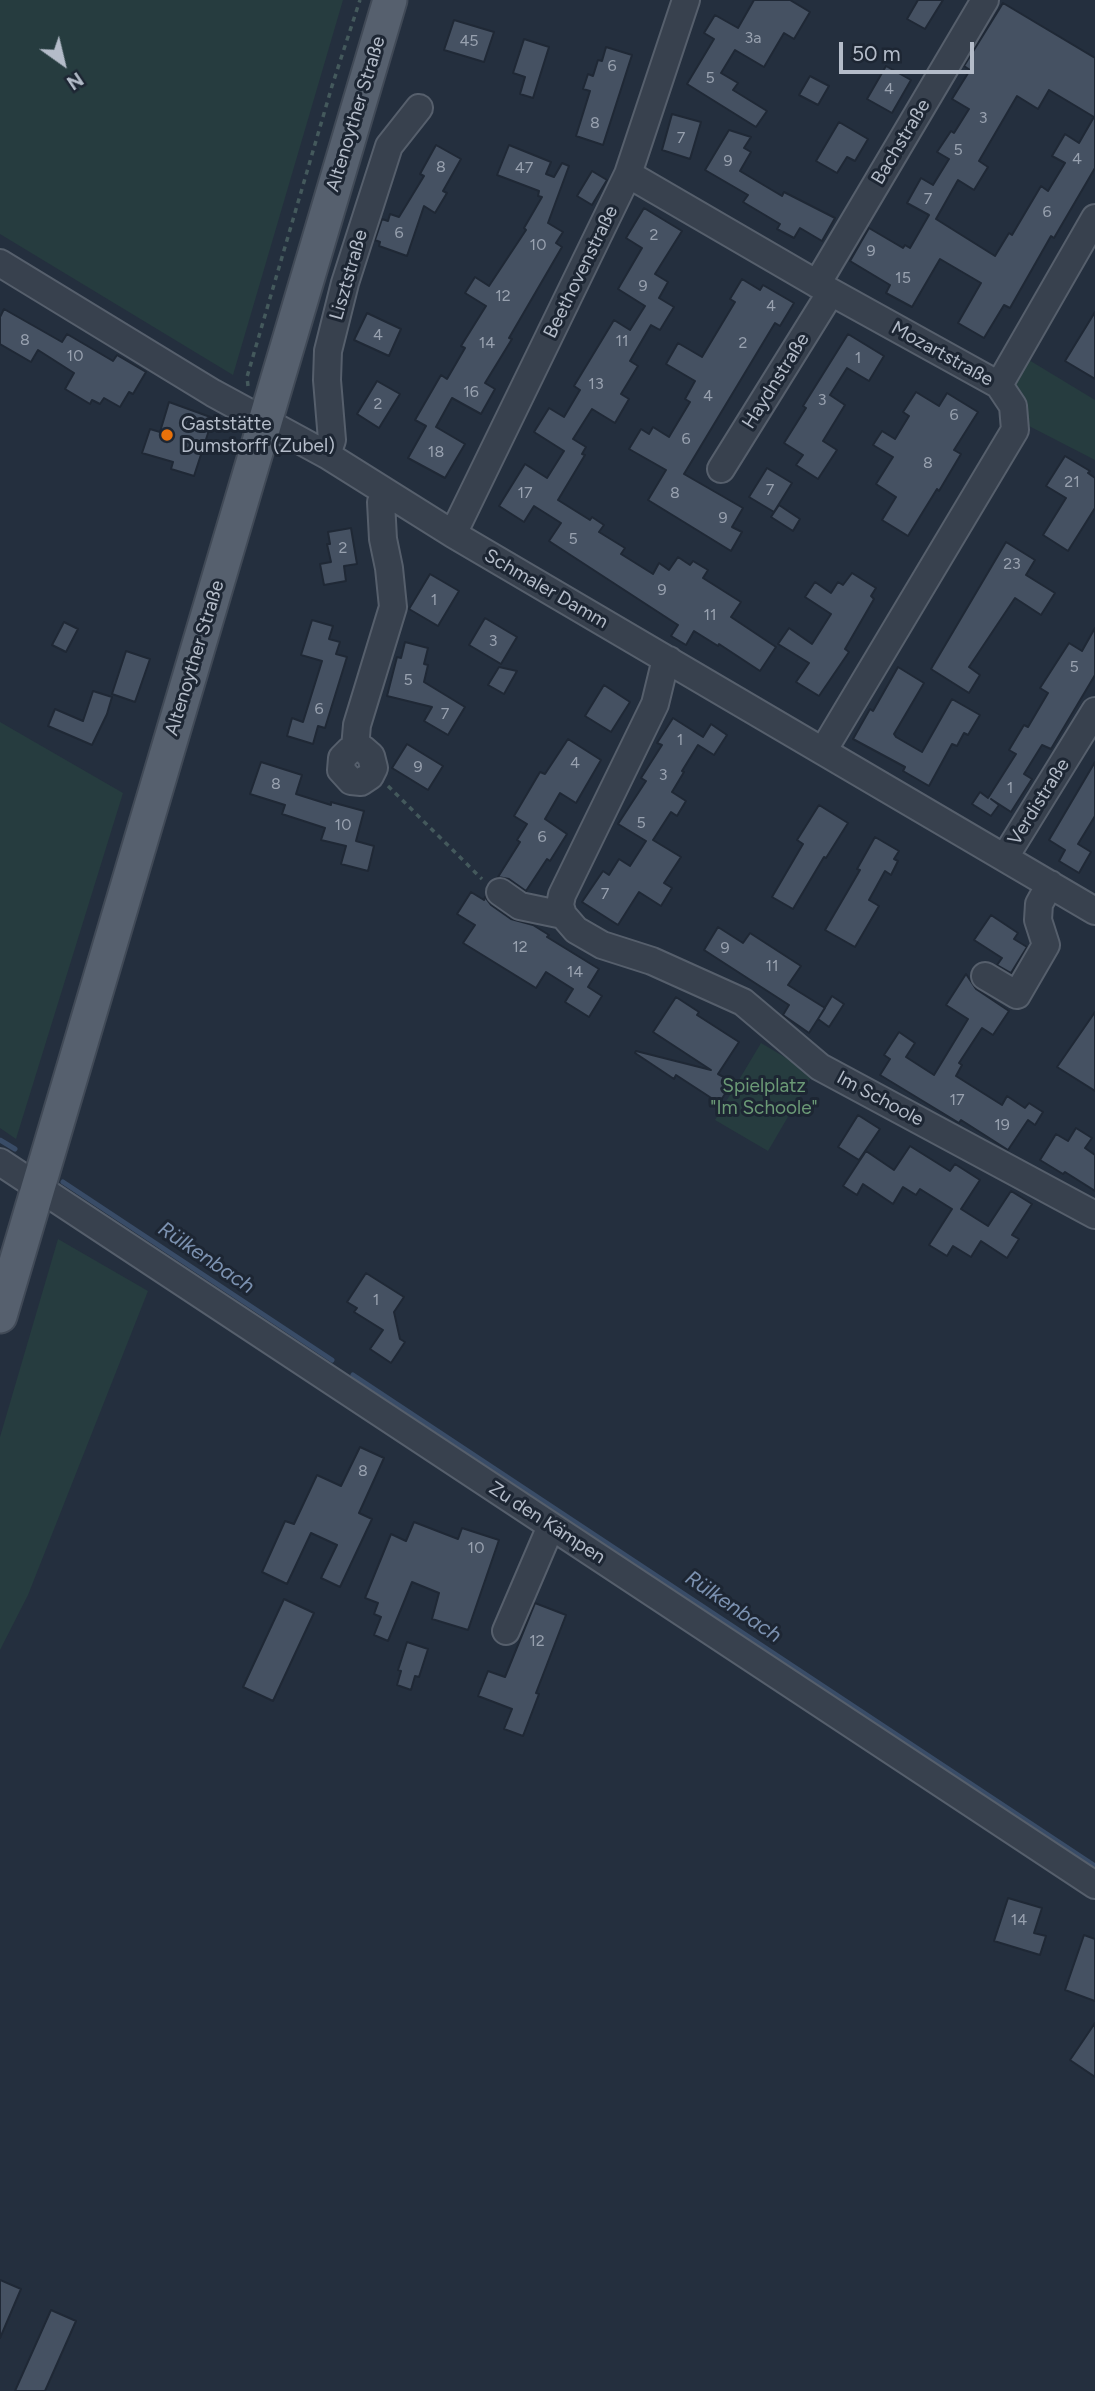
<!DOCTYPE html>
<meta charset="utf-8">
<style>
body{margin:0}
#map{position:relative;width:1095px;height:2391px;overflow:hidden;background:#242f3e;font-family:Figtree,sans-serif}
canvas{display:block}
.north{position:absolute;left:28px;top:28px;width:70px;height:70px;-webkit-text-stroke:5px #1d2633;paint-order:stroke;rotate:146deg;font-size:19px;font-weight:700;line-height:28px;text-align:center;color:#b4bcc9}
.north::after{content:'';display:block;margin:auto;width:24px;height:32px;background:#b4bcc9;clip-path:polygon(50% 0,100% 100%,50% 72%,0 100%)}
.scale{position:absolute;left:839px;top:42px;width:135px;height:32px;box-sizing:border-box;border:4px solid #b4bcc9;border-top:0;padding-left:9px;font-size:21px;line-height:24px;white-space:nowrap;color:#b4bcc9;-webkit-text-stroke:5px #1d2633;paint-order:stroke}
</style>
<div id="map">
<canvas width="1095" height="2391"></canvas>
<div class="north">N</div>
<div class="scale">50 m</div>
</div>
<script>
const c = document.querySelector('canvas').getContext('2d');
c.lineJoin = 'round';
function fill(path, color) { c.fillStyle = color; c.fill(path, 'evenodd'); }
const toPath = rows => new Path2D(rows.map(r => 'M' + r).join(''));
function strokePath(path, color, width, dash) { c.strokeStyle = color; c.lineWidth = width; c.lineCap = dash ? 'butt' : 'round'; c.setLineDash(dash || []); c.stroke(path); }
function drawText(font, color, halo, rows, align = 'center') {
  c.font = font + ' Figtree,sans-serif'; c.lineWidth = 6; c.setLineDash([]); c.textBaseline = 'middle'; c.strokeStyle = halo; c.fillStyle = color; for (const [text, x, y, turn = 0] of rows) {
    c.save(); c.translate(x, y); c.rotate((+turn || 0) * Math.PI / 180); c.textAlign = isNaN(turn) ? turn : align; if (halo) c.strokeText(text, 0, 0); c.fillText(text, 0, 0); c.restore();
  }
}
fill(toPath([
 [0,0,343,0,233,375,0,234],
 [1024,357,1095,400,1095,460,1029,426,1018,405,1013,387],
 [0,722,123,793,16,1139,0,1128],
 [761,1043,813,1074,768,1151,715,1120],
 [58,1239,148,1291,28,1595,0,1650,0,1437]
]), '#263c3f');
strokePath(toPath([
 [0,1140,15,1149],
 [63,1182,332,1360],
 [353,1375,1095,1866]
]), '#394c67', 5);
const building = toPath([
 [754,0,790,0,810,12,794,39,784,33,764,67,735,50,721,73,738,83,733,90,767,111,756,127,687,84,714,39,704,33,715,15,738,28,754,0],
 [918,0,943,0,925,29,907,19,918,0],
 [1003,3,1095,58,1095,168,1054,238,1051,236,1010,308,1004,305,984,338,958,323,981,283,940,259,912,307,886,293,890,285,850,261,869,228,903,248,905,245,910,248,929,215,907,203,921,178,933,185,949,159,937,152,951,131,954,133,969,109,952,99,970,70,964,66,1003,3],
 [1049,90,1094,117,1079,143,1065,134,1052,156,1065,163,1048,191,1041,186,1012,235,1009,233,995,256,936,219,958,180,974,190,988,167,979,161,1017,96,1038,109,1049,90],
 [454,20,494,32,484,62,444,50,454,20],
 [524,39,549,47,533,98,520,94,525,77,513,73,524,39],
 [606,47,632,55,603,145,576,136,590,91,583,89,588,74,593,76,598,60,602,61,606,47],
 [886,66,911,80,892,113,867,99,886,66],
 [810,76,829,86,818,105,799,95,810,76],
 [672,114,701,122,690,159,662,150,672,114],
 [839,122,868,139,855,161,847,157,837,173,816,161,839,122],
 [729,130,751,137,744,148,751,152,740,171,782,196,784,192,835,218,822,241,800,228,794,238,777,229,780,224,743,202,748,195,705,170,729,130],
 [436,145,461,159,443,191,447,193,435,213,424,206,407,256,379,246,380,242,375,240,382,219,388,221,390,214,399,217,424,176,420,174,436,145],
 [509,145,551,162,546,174,554,177,562,163,569,166,548,223,563,232,556,243,562,247,509,338,512,339,485,383,495,389,481,414,452,398,436,427,465,444,445,478,408,458,426,426,415,420,441,375,447,379,465,348,461,346,486,306,465,293,475,277,489,286,526,230,524,228,542,197,538,196,539,191,497,175,509,145],
 [592,171,607,180,592,205,577,196,592,171],
 [644,208,682,231,655,274,668,282,659,298,674,307,660,330,651,325,630,361,638,366,621,394,629,399,615,423,592,409,573,439,586,447,582,454,585,455,558,500,590,520,592,517,604,525,599,532,625,548,621,554,653,574,659,563,669,570,678,557,690,565,693,561,708,570,703,578,741,602,731,617,776,647,760,671,719,644,718,646,694,631,686,645,671,636,678,625,549,541,561,523,534,506,524,522,499,506,525,464,547,478,564,451,534,432,549,408,564,417,580,390,574,386,614,320,630,330,645,306,618,289,642,248,626,238,644,208],
 [742,279,760,290,763,285,794,303,780,326,775,323,684,474,743,508,732,527,742,532,731,551,648,500,666,470,629,449,641,429,649,434,653,427,669,437,690,402,685,399,695,381,666,364,678,343,702,357,735,302,730,299,742,279],
 [4,309,62,342,67,334,113,361,117,355,146,372,133,394,129,392,120,407,104,398,100,404,92,400,90,404,65,389,74,373,38,350,31,362,0,344,0,317,4,309],
 [1095,312,1095,379,1065,361,1095,312],
 [367,313,401,329,389,356,354,340,367,313],
 [848,334,884,356,869,381,847,368,830,395,845,405,823,441,837,450,818,479,796,465,803,455,784,443,806,408,803,406,848,334],
 [377,381,400,394,379,428,357,414,377,381],
 [916,392,939,406,947,393,978,412,954,450,961,454,939,491,937,489,908,536,882,520,896,497,876,484,893,457,873,445,882,431,895,439,909,416,903,412,916,392],
 [169,402,213,418,194,476,171,469,173,462,142,453,150,429,160,432,169,402],
 [1065,456,1090,471,1088,473,1095,478,1095,508,1068,551,1043,535,1066,498,1046,486,1065,456],
 [767,468,792,483,774,512,749,497,767,468],
 [779,505,800,519,793,531,771,517,779,505],
 [351,528,357,564,344,566,346,581,324,585,320,564,331,562,327,544,330,544,328,532,351,528],
 [1006,542,1035,560,1026,575,1055,593,1041,615,1015,598,969,667,980,675,969,693,931,669,1006,542],
 [852,573,876,588,871,596,874,599,845,649,849,652,819,696,796,682,809,663,778,644,789,628,812,644,831,614,805,597,815,582,831,593,838,582,843,585,852,573],
 [430,574,459,591,438,626,409,609,430,574],
 [485,618,517,637,501,664,469,645,485,618],
 [312,620,333,626,329,639,340,642,336,654,347,657,325,728,318,726,313,744,287,736,292,718,303,722,322,661,301,655,312,620],
 [64,622,78,629,66,652,52,645,64,622],
 [1095,628,1095,675,1051,749,1042,745,1024,774,1032,779,1011,812,991,799,999,805,991,816,972,804,980,792,988,798,1016,754,1009,750,1024,725,1028,727,1048,693,1040,688,1069,643,1082,651,1095,628],
 [405,642,428,648,424,664,428,665,424,682,465,707,448,735,424,721,432,707,387,696,397,657,401,658,405,642],
 [126,651,150,659,135,702,112,694,126,651],
 [499,667,517,671,504,694,488,685,499,667],
 [898,667,924,683,894,734,896,737,922,752,952,699,980,715,968,735,964,733,957,746,952,744,929,786,903,771,905,767,853,739,870,709,873,711,898,667],
 [604,685,630,702,611,732,585,716,604,685],
 [93,691,112,697,107,714,92,745,48,726,55,709,83,721,93,691],
 [673,718,703,737,711,724,727,735,714,755,698,745,682,771,684,772,672,792,686,801,677,816,671,812,653,840,681,857,664,883,672,888,661,906,639,892,618,925,582,902,603,871,609,875,619,859,630,866,646,841,618,824,646,781,641,778,662,745,657,743,673,718],
 [568,739,601,760,576,803,560,793,545,819,567,834,550,861,547,859,526,891,509,879,498,877,520,842,517,840,527,824,514,816,540,772,545,774,568,739],
 [407,744,443,766,428,790,392,768,407,744],
 [261,762,302,775,296,794,331,805,331,802,364,811,356,841,374,846,368,871,341,864,346,846,321,840,325,828,282,814,285,805,250,794,261,762],
 [1095,762,1095,816,1078,844,1091,852,1079,873,1059,861,1065,850,1049,840,1095,762],
 [819,805,848,823,826,858,824,857,793,909,772,897,803,844,797,840,819,805],
 [875,837,899,851,894,859,898,861,891,875,885,871,869,900,879,906,855,947,825,930,860,870,857,869,875,837],
 [471,892,484,900,485,897,491,905,511,919,533,925,549,935,547,937,599,969,588,987,602,996,589,1017,565,1002,573,989,546,972,536,988,463,943,475,925,457,914,471,892],
 [991,915,1018,933,1014,939,1027,947,1011,973,997,965,1002,958,974,940,991,915],
 [718,927,743,943,750,933,801,966,788,985,825,1008,809,1033,783,1015,789,1005,704,950,718,927],
 [966,974,976,989,1009,1011,993,1035,982,1028,959,1063,962,1065,956,1076,1002,1105,1007,1096,1025,1108,1029,1103,1043,1112,1035,1125,1028,1120,1008,1150,961,1120,959,1123,880,1075,890,1059,884,1055,899,1032,915,1043,906,1057,934,1075,968,1019,946,1005,966,974],
 [832,996,844,1004,829,1027,818,1019,832,996],
 [676,997,699,1012,697,1015,739,1042,718,1074,733,1082,719,1103,676,1075,674,1079,635,1053,636,1051,711,1070,653,1032,676,997],
 [1095,1012,1095,1091,1057,1067,1095,1012],
 [858,1115,880,1129,859,1160,838,1147,858,1115],
 [1076,1128,1092,1138,1085,1148,1095,1155,1095,1191,1065,1172,1063,1174,1040,1160,1056,1134,1068,1141,1076,1128],
 [910,1146,950,1171,955,1164,980,1180,961,1209,988,1226,1011,1191,1032,1204,1012,1235,1019,1239,1007,1258,981,1241,971,1257,953,1246,947,1256,929,1245,952,1209,920,1189,916,1195,903,1187,893,1204,863,1184,857,1195,843,1186,866,1151,894,1170,910,1146],
 [366,1273,404,1297,394,1312,400,1339,405,1342,391,1363,370,1349,383,1330,354,1312,357,1308,347,1302,366,1273],
 [360,1447,384,1458,359,1513,372,1519,340,1587,321,1578,337,1545,311,1533,287,1584,262,1572,285,1521,294,1524,317,1475,341,1486,360,1447],
 [414,1522,458,1539,462,1528,499,1540,468,1630,432,1619,439,1593,412,1582,388,1641,374,1635,381,1617,374,1614,378,1603,365,1598,391,1534,406,1541,414,1522],
 [284,1599,314,1613,273,1701,243,1687,284,1599],
 [535,1603,566,1615,536,1693,539,1694,523,1736,504,1729,512,1709,478,1696,488,1671,505,1677,535,1603],
 [407,1642,428,1649,419,1677,415,1676,411,1690,397,1685,401,1671,398,1670,407,1642],
 [1008,1898,1042,1908,1034,1933,1046,1936,1040,1955,994,1941,1008,1898],
 [1084,1935,1095,1939,1095,2001,1065,1990,1084,1935],
 [1095,2023,1095,2077,1070,2060,1095,2023],
 [0,2280,21,2289,0,2338,0,2280],
 [51,2310,76,2321,45,2391,15,2391,51,2310]
]);
fill(building, '#455162');
strokePath(building, '#1f2835', 2);
const minor = toPath([
 [628,174,831,292,999,385,1013,406,1015,430,823,751],
 [0,263,213,393,327,455,453,534,1095,911],
 [817,284,985,0],
 [999,385,1095,218],
 [327,455,332,440,327,380,328,351,345,283,389,146,419,108],
 [721,469,831,292],
 [453,534,628,174,686,0],
 [669,660,664,667,655,704,562,895,560,905,563,915,576,930,602,945,652,961,743,1002,820,1067,1095,1215],
 [355,748,349,751,342,758,341,770,351,781,361,782,370,776,374,768,371,756,363,749,355,748,357,725,393,607,389,568,383,539,381,502,386,493],
 [1005,857,1095,711],
 [500,892,520,906,563,915],
 [985,976,1017,995,1046,945,1038,920,1039,904,1050,884],
 [0,1162,1095,1885],
 [506,1631,551,1526]
]);
const major = toPath([
 [0,1316,390,0]
]);
strokePath(minor, '#565f6c', 30);
strokePath(major, '#414a57', 37);
strokePath(toPath([
 [248,386,247,377,332,86,360,0],
 [388,786,482,879]
]), '#44595c', 3.5, [5, 5]);
strokePath(minor, '#38414e', 26);
strokePath(major, '#56606e', 33);
for (const [x, y, r, color] of [
 [167,435,7,"#e8710a"]
]) { const dot = new Path2D(); dot.arc(x, y, r, 0, 2 * Math.PI); c.fillStyle = color; c.fill(dot); strokePath(dot, '#1d2633', 2.5); }
drawText('16px', '#98a1af', null, [
 ["3a",753,38],
 ["45",469,41],
 ["6",612,66],
 ["5",710,78],
 ["4",889,89],
 ["3",983,118],
 ["8",595,123],
 ["7",681,138],
 ["5",958,150],
 ["4",1077,159],
 ["9",728,161],
 ["8",441,167],
 ["47",524,168],
 ["7",928,199],
 ["6",1047,212],
 ["6",399,233],
 ["2",654,235],
 ["10",538,245],
 ["9",871,251],
 ["15",903,278],
 ["9",643,286],
 ["12",503,296],
 ["4",771,306],
 ["4",378,335],
 ["8",25,340],
 ["11",622,341],
 ["14",487,343],
 ["2",743,343],
 ["10",75,356],
 ["1",858,358],
 ["13",596,384],
 ["16",471,392],
 ["4",708,396],
 ["3",822,400],
 ["2",378,404],
 ["6",954,415],
 ["6",686,439],
 ["18",436,452],
 ["8",928,463],
 ["21",1072,482],
 ["7",770,490],
 ["17",525,493],
 ["8",675,493],
 ["9",723,518],
 ["5",573,539],
 ["2",343,548],
 ["23",1012,564],
 ["9",662,590],
 ["1",434,600],
 ["11",710,615],
 ["3",493,641],
 ["5",1074,667],
 ["5",408,680],
 ["6",319,709],
 ["7",445,714],
 ["1",680,740],
 ["4",575,763],
 ["9",418,767],
 ["3",663,775],
 ["8",276,784],
 ["1",1010,788],
 ["5",641,823],
 ["10",343,825],
 ["6",542,837],
 ["7",605,894],
 ["12",520,947],
 ["9",725,948],
 ["11",772,966],
 ["14",575,972],
 ["17",957,1100],
 ["19",1002,1125],
 ["1",376,1300],
 ["8",363,1471],
 ["10",476,1548],
 ["12",537,1641],
 ["14",1019,1920]
]);
drawText('19px', '#b4bcc9', '#1d2633', [
 ["Altenoyther Straße",356,114,-73],
 ["Bachstraße",901,142,-59],
 ["Beethovenstraße",581,272,-64],
 ["Lisztstraße",349,275,-74],
 ["Mozartstraße",942,354,29],
 ["Haydnstraße",776,381,-58],
 ["Schmaler Damm",546,589,30],
 ["Altenoyther Straße",195,658,-73],
 ["Verdistraße",1039,802,-58],
 ["Im Schoole",880,1099,28],
 ["Zu den Kämpen",547,1523,33]
]);
drawText('19px', '#b4bcc9', '#1d2633', [
 ["Gaststätte",181,424],
 ["Dumstorff (Zubel)",181,446]
], 'left');
drawText('19px', '#6b9a76', '#1d2633', [
 ["Spielplatz",764,1086],
 ["\"Im Schoole\"",764,1108]
]);
drawText('italic 21px', '#7c92b1', '#1d2633', [
 ["Rülkenbach",206,1258,34],
 ["Rülkenbach",733,1607,34]
]);
</script>
